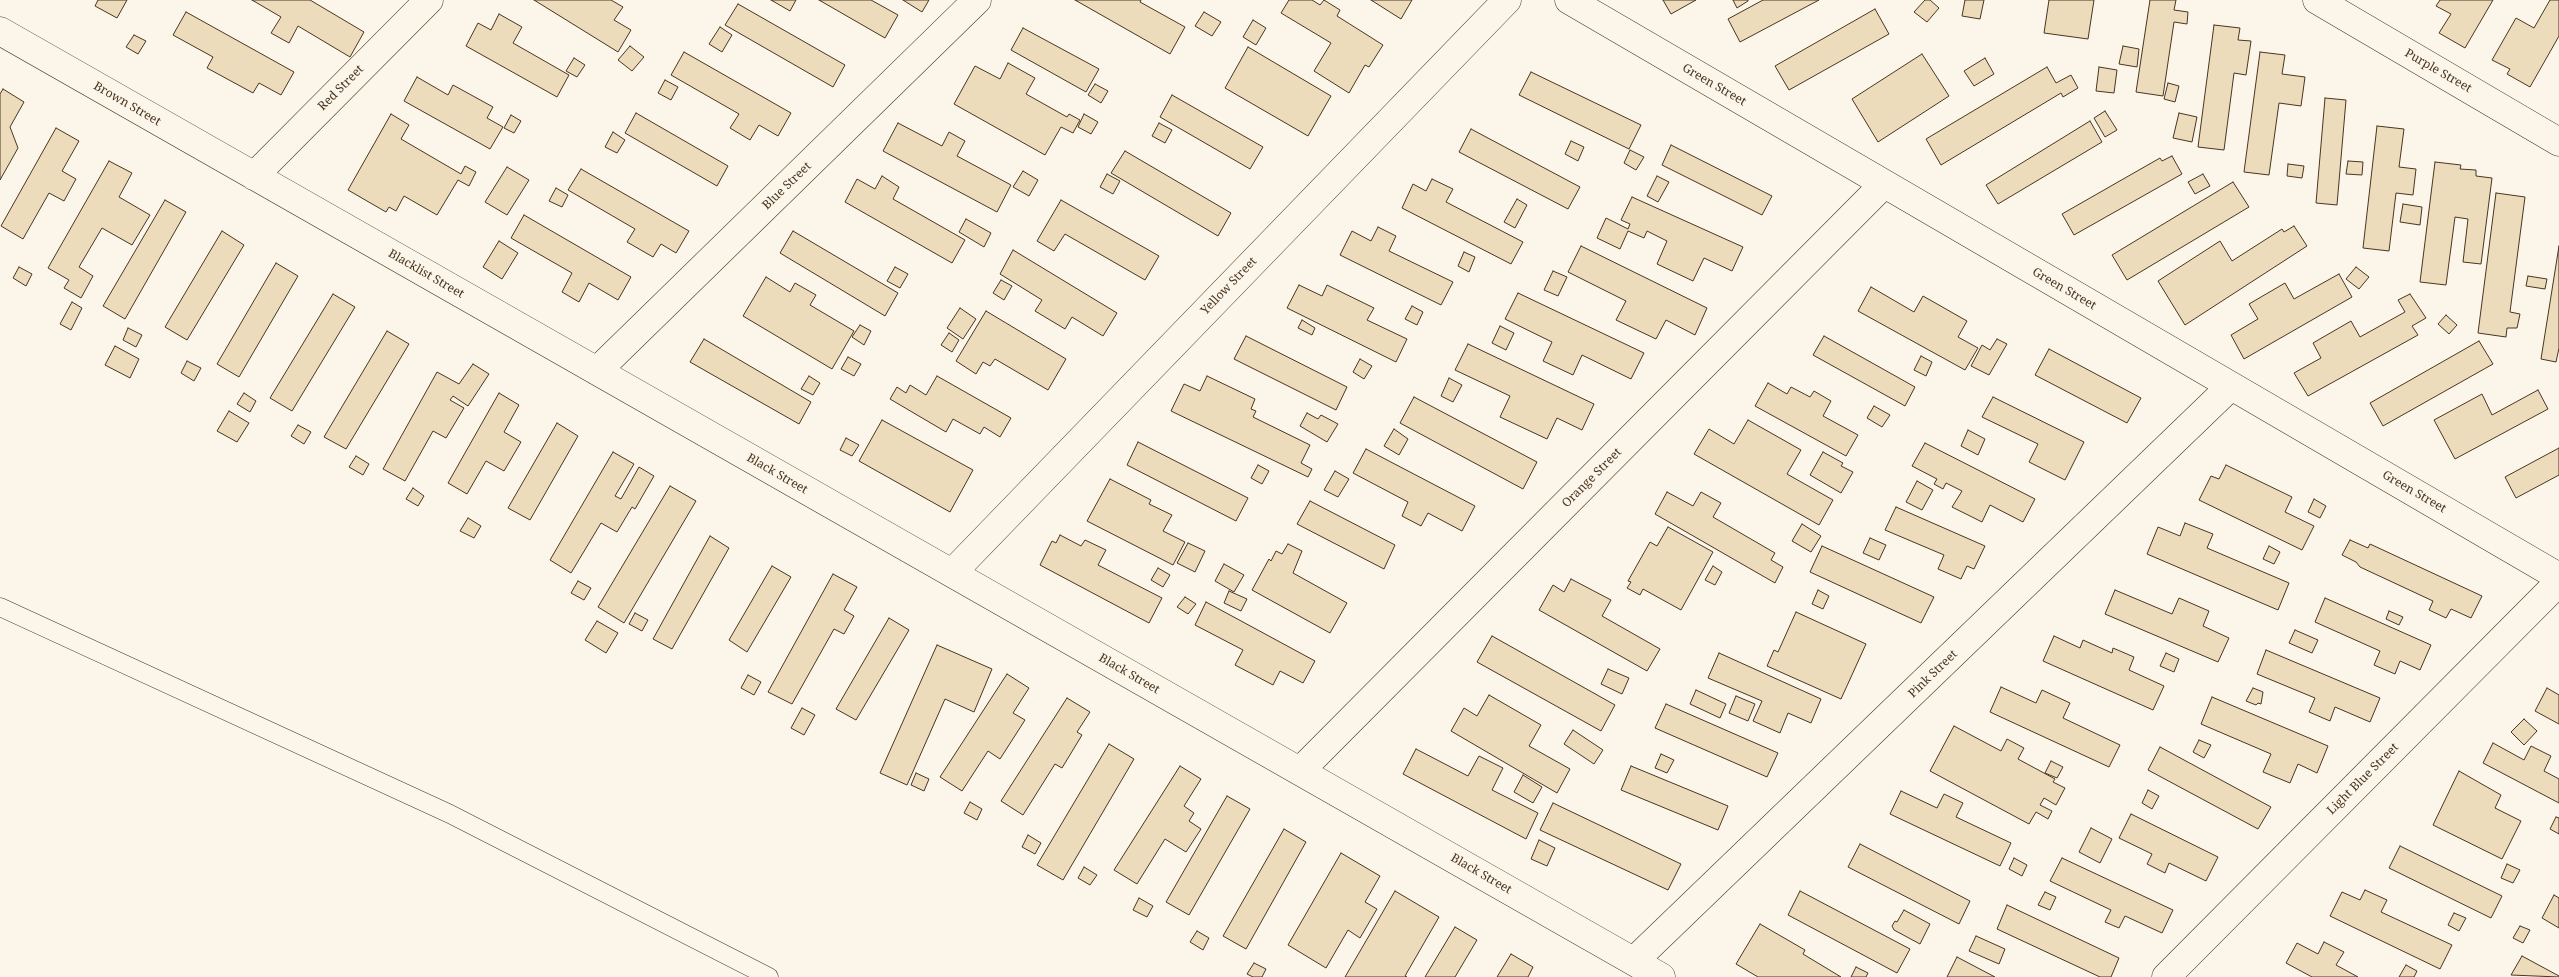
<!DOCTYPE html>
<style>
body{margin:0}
canvas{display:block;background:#fbf6e9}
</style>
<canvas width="2559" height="977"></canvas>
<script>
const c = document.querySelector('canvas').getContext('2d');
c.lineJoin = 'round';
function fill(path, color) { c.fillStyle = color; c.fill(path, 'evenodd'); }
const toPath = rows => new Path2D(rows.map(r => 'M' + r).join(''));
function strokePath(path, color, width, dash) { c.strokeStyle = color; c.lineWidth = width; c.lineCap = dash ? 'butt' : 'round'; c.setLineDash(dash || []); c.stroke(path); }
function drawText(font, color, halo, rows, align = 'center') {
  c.font = font + ' "Noto Serif",serif'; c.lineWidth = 4; c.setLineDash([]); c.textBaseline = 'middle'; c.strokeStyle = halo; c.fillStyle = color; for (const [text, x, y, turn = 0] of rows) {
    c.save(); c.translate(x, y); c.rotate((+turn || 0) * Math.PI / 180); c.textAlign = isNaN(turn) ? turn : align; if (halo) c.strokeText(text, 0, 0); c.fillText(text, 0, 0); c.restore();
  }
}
const building = toPath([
 [98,0,127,0,117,18,95,6,98,0],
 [252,0,310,0,364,32,350,57,298,26,289,43,271,33,281,17,252,0],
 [534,0,611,0,623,7,614,20,631,30,618,52,534,0],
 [771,0,796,0,790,11,771,0],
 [819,0,871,0,898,15,885,38,819,0],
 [903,0,929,0,922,12,903,0],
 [1075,0,1141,0,1140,2,1185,27,1170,54,1075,0],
 [1289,0,1312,0,1320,5,1324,0,1340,10,1337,16,1383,45,1369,67,1365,65,1349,93,1314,71,1331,43,1281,13,1289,0],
 [1371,0,1412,0,1401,19,1371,0],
 [1663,0,1696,0,1671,14,1663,0],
 [1733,0,1748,0,1748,1,1737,8,1733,0],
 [1763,0,1819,0,1740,42,1728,19,1763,0],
 [1925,0,1930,0,1939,8,1927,22,1914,12,1925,0],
 [1965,0,1984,0,1980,19,1962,16,1965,0],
 [2049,0,2094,0,2088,39,2044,33,2049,0],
 [2150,0,2176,0,2174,10,2188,12,2187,24,2174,22,2163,96,2136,92,2150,0],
 [2440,0,2493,0,2465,48,2439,33,2451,14,2436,6,2440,0],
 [2550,0,2559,0,2559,36,2530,87,2507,74,2510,69,2492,60,2516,18,2534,28,2550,0],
 [738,4,845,65,833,87,725,25,738,4],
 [1875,9,1889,34,1789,90,1775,66,1875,9],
 [186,12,294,72,281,95,259,83,253,93,207,68,213,57,173,35,186,12],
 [1204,12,1221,22,1212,36,1195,26,1204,12],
 [499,14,522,27,513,43,569,75,557,97,466,46,478,23,491,30,499,14],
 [1253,20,1266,28,1256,45,1243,37,1253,20],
 [2214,25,2240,28,2238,40,2251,41,2246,75,2234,73,2224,150,2198,147,2214,25],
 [720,27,732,35,722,52,709,44,720,27],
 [1023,28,1099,69,1086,92,1011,50,1023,28],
 [134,35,146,41,138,54,126,47,134,35],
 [630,46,644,57,632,71,618,60,630,46],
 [2123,46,2139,49,2137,67,2119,64,2123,46],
 [1248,47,1331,96,1308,136,1225,88,1248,47],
 [684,52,791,113,778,136,759,125,750,140,730,128,739,114,671,75,684,52],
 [2260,52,2285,55,2282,74,2305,77,2301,106,2279,103,2269,175,2244,172,2260,52],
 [1922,54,1949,96,1878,142,1852,99,1922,54],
 [574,58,585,65,577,77,566,71,574,58],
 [1985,58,1994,74,1974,86,1964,71,1985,58],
 [1008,63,1035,78,1026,94,1067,117,1069,114,1080,120,1073,133,1061,127,1045,155,954,104,975,66,1000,79,1008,63],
 [2047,67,2056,83,2071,75,2078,88,2063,97,2061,93,1941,165,1926,139,2047,67],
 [2099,67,2117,70,2114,93,2096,91,2099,67],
 [1531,72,1641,125,1629,149,1519,95,1531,72],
 [417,77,448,95,453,85,493,107,487,118,503,127,490,149,404,101,417,77],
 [665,80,678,87,671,100,658,93,665,80],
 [2168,83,2179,86,2175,102,2164,99,2168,83],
 [1095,84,1108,91,1101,103,1088,95,1095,84],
 [3,89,24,102,10,127,18,148,0,180,0,94,3,89],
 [1172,95,1263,147,1250,169,1160,117,1172,95],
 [2325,98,2346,100,2337,205,2316,203,2325,98],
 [2105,111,2117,130,2105,137,2094,118,2105,111],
 [636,113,728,166,717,186,625,133,636,113],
 [2179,113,2197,117,2192,142,2173,138,2179,113],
 [391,114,409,125,401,139,461,174,465,166,476,172,469,186,458,180,437,215,404,196,396,211,389,207,386,212,348,190,391,114],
 [1084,114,1098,122,1091,134,1078,127,1084,114],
 [511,115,521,121,514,133,504,128,511,115],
 [2090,121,2102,142,1998,204,1986,185,2090,121],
 [898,123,942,146,949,132,965,141,957,156,1011,185,997,212,883,151,898,123],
 [1159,123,1172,130,1165,143,1152,136,1159,123],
 [2377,126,2404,129,2399,167,2416,169,2413,195,2396,193,2389,251,2363,248,2377,126],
 [56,128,79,141,62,171,76,179,64,201,49,193,23,239,1,226,56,128],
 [1471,129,1580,187,1568,209,1459,152,1471,129],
 [613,132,625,140,617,153,605,147,613,132],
 [1571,141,1584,147,1578,161,1565,154,1571,141],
 [1671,145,1772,196,1762,215,1662,165,1671,145],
 [1630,150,1644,157,1636,170,1624,163,1630,150],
 [1125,151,1231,213,1218,236,1111,173,1125,151],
 [2172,156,2182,174,2074,235,2062,214,2160,158,2162,161,2172,156],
 [109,161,132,173,119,197,150,215,132,245,102,228,79,267,93,276,81,298,64,288,69,280,48,268,109,161],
 [2348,161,2363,162,2362,175,2346,174,2348,161],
 [2435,162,2461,165,2460,169,2476,170,2476,176,2492,178,2481,264,2463,262,2468,219,2455,217,2446,285,2420,282,2435,162],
 [2288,164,2304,166,2302,178,2287,176,2288,164],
 [507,167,529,180,507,215,485,202,507,167],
 [581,169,689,231,676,253,661,244,653,257,627,242,635,229,568,190,581,169],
 [1023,171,1038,180,1029,196,1013,187,1023,171],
 [1107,174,1120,181,1113,194,1100,187,1107,174],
 [2203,174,2210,186,2195,194,2188,182,2203,174],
 [882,176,899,187,893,199,965,240,952,263,845,202,857,179,875,189,882,176],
 [1657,176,1669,182,1658,202,1647,196,1657,176],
 [1432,179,1453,189,1446,202,1523,242,1511,264,1402,208,1413,184,1426,191,1432,179],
 [2233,182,2249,207,2127,280,2112,255,2233,182],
 [556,188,568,195,562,207,549,201,556,188],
 [2496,193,2525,197,2510,312,2520,314,2517,328,2507,328,2506,337,2478,333,2496,193],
 [1632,197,1743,247,1732,271,1704,258,1693,281,1657,264,1667,241,1647,231,1644,238,1628,231,1620,249,1597,238,1606,218,1628,229,1630,224,1621,220,1632,197],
 [1517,199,1527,205,1515,228,1504,222,1517,199],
 [165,200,186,212,125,319,103,306,165,200],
 [1061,200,1159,256,1145,280,1065,234,1054,251,1037,241,1061,200],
 [2403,204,2422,207,2420,225,2400,222,2403,204],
 [524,215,631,277,618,300,589,283,579,302,562,292,572,273,511,238,524,215],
 [966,219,991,233,984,247,959,232,966,219],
 [2294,226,2307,246,2185,325,2158,281,2220,241,2232,261,2282,229,2284,232,2294,226],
 [1378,227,1396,236,1389,251,1453,282,1441,305,1340,255,1352,231,1371,241,1378,227],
 [222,231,244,245,187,340,165,327,222,231],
 [793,231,898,293,885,316,780,253,793,231],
 [499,241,518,253,502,279,483,267,499,241],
 [1581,246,1707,308,1695,335,1666,320,1656,339,1616,320,1626,301,1568,272,1581,246],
 [2559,246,2559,348,2556,362,2541,359,2559,246],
 [1013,250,1117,313,1103,336,1072,317,1065,329,1035,311,1042,300,1000,274,1013,250],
 [1464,252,1475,257,1469,272,1458,266,1464,252],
 [276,263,298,276,239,377,217,364,276,263],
 [19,267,32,274,26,286,13,278,19,267],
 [895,267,908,274,900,288,887,281,895,267],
 [2356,267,2369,277,2359,289,2346,279,2356,267],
 [1553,271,1567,277,1558,296,1544,290,1553,271],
 [2339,274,2352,297,2244,359,2231,335,2258,319,2249,304,2285,283,2294,299,2339,274],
 [2528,276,2547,279,2545,289,2526,286,2528,276],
 [766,277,790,292,795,283,816,295,810,305,854,331,832,369,743,316,766,277],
 [1001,280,1012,286,1004,300,993,293,1001,280],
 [1299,285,1322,296,1327,285,1374,308,1367,320,1407,339,1396,362,1287,308,1299,285],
 [1871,287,1914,312,1923,296,1967,321,1958,337,1978,348,1965,370,1858,311,1871,287],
 [1518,293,1644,353,1631,379,1582,355,1573,375,1543,361,1552,342,1505,319,1518,293],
 [333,294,355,307,292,411,270,398,333,294],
 [2410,294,2426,318,2412,326,2418,335,2308,396,2294,373,2321,358,2313,343,2351,321,2360,337,2405,312,2398,300,2410,294],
 [72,302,82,308,71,330,60,324,72,302],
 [1412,306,1423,312,1417,325,1405,319,1412,306],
 [960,308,976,319,963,339,947,328,960,308],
 [986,311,1066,359,1048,390,995,359,990,366,983,362,976,374,956,361,986,311],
 [2446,315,2457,325,2449,334,2438,324,2446,315],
 [1302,320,1315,328,1312,335,1298,328,1302,320],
 [860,325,871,331,864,345,852,337,860,325],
 [1500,326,1514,333,1506,350,1492,343,1500,326],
 [128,328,142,335,136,347,123,340,128,328],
 [387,331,409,344,346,449,324,437,387,331],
 [949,333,959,340,952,352,941,345,949,333],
 [1246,336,1347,387,1336,410,1234,359,1246,336],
 [1824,336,1915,387,1905,406,1813,355,1824,336],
 [704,339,811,402,799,424,690,362,704,339],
 [1997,339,2007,344,1989,375,1971,366,1982,345,1990,350,1997,339],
 [2479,341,2493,364,2383,426,2370,403,2479,341],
 [1468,344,1594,404,1582,430,1557,418,1547,439,1500,417,1510,396,1455,370,1468,344],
 [115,346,139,359,130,378,105,365,115,346],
 [2049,349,2141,398,2127,423,2035,375,2049,349],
 [1921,356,1932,362,1926,376,1914,370,1921,356],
 [848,357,861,364,854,376,841,369,848,357],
 [1360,359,1372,366,1364,379,1353,372,1360,359],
 [187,361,201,368,194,381,181,373,187,361],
 [473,364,489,374,468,406,453,396,450,400,464,408,446,438,433,431,405,481,383,469,437,372,459,384,473,364],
 [809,376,820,383,813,395,801,389,809,376],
 [937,376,1011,418,1000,437,984,427,980,434,953,419,946,432,890,399,897,387,906,393,910,385,926,395,937,376],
 [1207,376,1255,399,1251,409,1256,411,1253,417,1310,445,1301,463,1312,469,1308,477,1171,411,1184,384,1200,391,1207,376],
 [1449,378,1462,385,1453,402,1441,396,1449,378],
 [1768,383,1787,394,1791,387,1810,397,1814,391,1831,401,1823,416,1858,435,1846,456,1755,406,1768,383],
 [2538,390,2548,409,2455,459,2434,420,2482,394,2492,415,2538,390],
 [244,393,256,401,250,412,237,404,244,393],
 [499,393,519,405,504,432,521,442,504,471,486,461,467,494,448,483,499,393],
 [1414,397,1537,462,1523,489,1400,423,1414,397],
 [1993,397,2084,442,2065,480,2029,462,2038,444,1982,417,1993,397],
 [1874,406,1890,415,1882,427,1867,418,1874,406],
 [229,411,249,423,237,442,217,431,229,411],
 [1307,413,1318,419,1321,415,1338,424,1327,442,1300,426,1307,413],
 [882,420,973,470,950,512,859,461,882,420],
 [1748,420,1801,450,1787,474,1833,500,1819,525,1694,454,1709,429,1734,444,1748,420],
 [557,423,578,436,530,520,508,508,557,423],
 [298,425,311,432,304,444,291,436,298,425],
 [1394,429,1408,439,1399,455,1384,446,1394,429],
 [1968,430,1985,439,1978,455,1961,446,1968,430],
 [846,438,859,445,852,456,840,450,846,438],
 [1138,442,1248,498,1236,521,1127,465,1138,442],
 [1925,443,2035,499,2023,522,1990,505,1982,522,1952,507,1962,491,1946,483,1943,489,1934,484,1937,479,1912,466,1925,443],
 [2559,448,2559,475,2516,498,2505,477,2559,448],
 [1366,449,1475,506,1462,531,1428,513,1421,526,1402,516,1408,502,1353,473,1366,449],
 [613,452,634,464,615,496,621,499,639,467,654,476,635,509,632,507,617,532,601,523,571,573,550,560,613,452],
 [1823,452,1843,463,1841,466,1853,472,1841,493,1810,475,1823,452],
 [356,456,369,464,363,475,349,467,356,456],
 [1258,465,1269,471,1262,484,1251,478,1258,465],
 [2226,465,2292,497,2285,512,2314,526,2302,550,2199,500,2211,476,2219,479,2226,465],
 [1335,471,1349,479,1338,497,1324,490,1335,471],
 [1110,479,1151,500,1149,504,1172,515,1163,531,1185,542,1173,565,1087,521,1110,479],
 [1917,481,1933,490,1922,510,1906,502,1917,481],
 [670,486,696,501,624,623,598,607,670,486],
 [413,488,424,496,418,506,406,499,413,488],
 [1667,492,1693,506,1701,492,1721,503,1713,517,1775,553,1771,560,1783,567,1775,583,1655,514,1667,492],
 [2314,499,2326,506,2320,518,2308,512,2314,499],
 [1310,501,1395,545,1384,569,1297,524,1310,501],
 [1896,507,1985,546,1974,569,1967,566,1961,579,1938,569,1944,555,1885,530,1896,507],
 [468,518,481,526,474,538,460,531,468,518],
 [2185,523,2213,534,2207,548,2289,583,2278,610,2147,554,2158,527,2180,536,2185,523],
 [1802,524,1821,536,1811,552,1792,541,1802,524],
 [1668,527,1713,552,1681,610,1643,589,1640,595,1627,588,1631,582,1628,581,1650,542,1657,546,1668,527],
 [1060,535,1081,546,1085,540,1106,550,1098,565,1162,598,1149,623,1040,565,1052,541,1056,543,1060,535],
 [710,536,729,548,672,649,653,639,710,536],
 [1870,538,1886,545,1879,560,1863,553,1870,538],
 [2350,540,2368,548,2370,544,2482,596,2471,618,2451,609,2446,618,2429,610,2433,601,2360,567,2356,562,2342,555,2350,540],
 [1188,543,1205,551,1195,572,1177,563,1188,543],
 [1288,544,1302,551,1293,573,1347,603,1330,633,1252,590,1269,559,1271,561,1276,551,1282,554,1288,544],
 [1822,546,1934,597,1921,623,1810,572,1822,546],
 [2269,546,2280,552,2274,564,2263,559,2269,546],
 [1224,564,1244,575,1234,592,1215,581,1224,564],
 [772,566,791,577,747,652,729,640,772,566],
 [1713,566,1722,572,1715,585,1705,580,1713,566],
 [1158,568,1170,575,1163,587,1151,580,1158,568],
 [833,574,857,587,844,610,854,616,844,634,834,629,792,704,768,692,833,574],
 [1571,579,1611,600,1602,616,1660,649,1647,671,1539,610,1553,585,1564,592,1571,579],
 [578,581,591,588,584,600,571,593,578,581],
 [1818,590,1829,596,1823,609,1812,604,1818,590],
 [2115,590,2172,614,2179,598,2209,611,2203,626,2229,638,2218,662,2105,614,2115,590],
 [1229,591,1247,599,1241,611,1224,603,1229,591],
 [1185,597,1196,604,1188,614,1177,607,1185,597],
 [2325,598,2431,645,2420,670,2400,661,2395,674,2374,665,2380,651,2315,622,2325,598],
 [1206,602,1315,661,1303,683,1280,671,1273,685,1235,665,1243,650,1195,625,1206,602],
 [2389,611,2403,617,2399,625,2386,619,2389,611],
 [1796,612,1866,644,1841,699,1767,666,1774,650,1778,652,1796,612],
 [635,613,648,620,642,631,629,624,635,613],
 [889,618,909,630,856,720,836,709,889,618],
 [597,621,618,633,606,653,585,640,597,621],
 [2295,630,2318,640,2312,653,2289,643,2295,630],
 [1492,636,1615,705,1601,731,1477,662,1492,636],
 [2054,636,2080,648,2083,640,2112,653,2113,648,2134,657,2129,670,2164,686,2153,710,2043,661,2054,636],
 [937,645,992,669,974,712,945,699,907,785,880,773,937,645],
 [2266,650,2380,698,2370,722,2335,707,2330,721,2309,712,2315,698,2257,674,2266,650],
 [1719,653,1821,699,1811,723,1788,713,1780,733,1753,721,1762,701,1708,678,1719,653],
 [2166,653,2179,659,2174,672,2160,666,2166,653],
 [1608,669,1629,678,1622,694,1601,684,1608,669],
 [1007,674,1029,688,1013,713,1025,720,1000,759,988,751,962,791,940,777,1007,674],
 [748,675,761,682,754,695,741,688,748,675],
 [2001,687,2036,703,2042,690,2070,703,2063,718,2120,745,2109,767,1990,712,2001,687],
 [2253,688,2263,692,2261,704,2258,703,2256,705,2246,701,2253,688],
 [2547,688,2559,695,2559,724,2535,711,2547,688],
 [1696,690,1726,704,1720,718,1690,704,1696,690],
 [1489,695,1541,725,1529,746,1570,769,1557,793,1451,731,1464,708,1477,716,1489,695],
 [1736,696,1755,704,1748,721,1729,713,1736,696],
 [2212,697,2328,746,2317,773,2298,764,2290,783,2263,772,2271,754,2201,724,2212,697],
 [1067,698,1090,712,1077,732,1082,735,1062,768,1055,764,1023,815,1001,801,1067,698],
 [1666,704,1778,753,1767,777,1655,728,1666,704],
 [802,708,815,715,804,735,791,728,802,708],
 [2524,719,2537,731,2524,745,2511,732,2524,719],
 [1954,726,2001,751,2007,739,2024,748,2018,759,2055,779,2053,782,2065,788,2056,805,2044,798,2040,805,2052,811,2048,819,2036,812,2029,824,1930,771,1954,726],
 [1573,730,1603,750,1594,764,1564,744,1573,730],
 [2199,740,2211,745,2204,758,2193,752,2199,740],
 [2493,743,2524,760,2531,746,2551,756,2544,771,2559,779,2559,803,2483,763,2493,743],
 [1109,744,1134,759,1063,880,1037,865,1109,744],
 [2160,747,2271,807,2258,829,2148,770,2160,747],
 [1416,749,1468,776,1479,756,1503,768,1492,790,1538,813,1526,839,1403,774,1416,749],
 [1661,754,1674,760,1667,773,1655,768,1661,754],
 [2051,761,2063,767,2057,778,2045,773,2051,761],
 [1180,766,1201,779,1184,806,1194,813,1189,821,1201,829,1186,852,1165,839,1137,884,1114,870,1180,766],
 [1631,766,1728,806,1718,830,1621,790,1631,766],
 [2459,771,2501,795,2495,808,2521,821,2502,859,2433,825,2459,771],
 [916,773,929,779,924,791,911,785,916,773],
 [1523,775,1542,787,1533,803,1514,792,1523,775],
 [2148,790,2159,796,2152,809,2142,803,2148,790],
 [1901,791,1937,808,1944,794,1963,803,1956,817,2011,843,2000,866,1890,814,1901,791],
 [1227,796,1250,809,1189,915,1166,902,1227,796],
 [970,802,982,809,977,820,964,813,970,802],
 [1553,803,1681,864,1668,890,1540,830,1553,803],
 [2131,814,2218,857,2206,881,2169,863,2165,873,2147,864,2152,854,2119,838,2131,814],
 [2556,817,2559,818,2559,834,2550,829,2556,817],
 [2091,828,2112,839,2100,863,2079,852,2091,828],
 [1284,829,1306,842,1246,949,1223,936,1284,829],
 [1028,835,1041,843,1035,854,1022,847,1028,835],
 [1539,840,1555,848,1547,866,1531,859,1539,840],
 [1860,844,1970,901,1959,924,1848,867,1860,844],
 [2400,846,2502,896,2491,918,2389,868,2400,846],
 [1341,853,1380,876,1365,902,1377,909,1360,938,1348,930,1326,968,1288,945,1341,853],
 [2014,858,2027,865,2022,876,2009,869,2014,858],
 [2062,858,2173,910,2162,933,2125,916,2119,928,2105,922,2111,910,2050,881,2062,858],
 [2507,864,2520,870,2513,883,2501,878,2507,864],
 [1084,867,1097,875,1090,885,1078,878,1084,867],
 [2365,890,2387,900,2381,912,2452,945,2440,969,2330,916,2342,892,2360,900,2365,890],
 [1395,891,1439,917,1405,976,1407,977,1345,977,1395,891],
 [1800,891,1910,949,1897,973,1788,915,1800,891],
 [2045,892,2056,897,2050,910,2038,905,2045,892],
 [2554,895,2559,898,2559,928,2542,918,2554,895],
 [1139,898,1153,906,1147,917,1133,910,1139,898],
 [2007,905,2119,958,2111,977,2100,977,1997,929,2007,905],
 [1904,910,1930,924,1920,944,1894,930,1892,926,1895,921,1897,922,1904,910],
 [2454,913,2466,918,2459,931,2448,925,2454,913],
 [1760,924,1805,950,1803,954,1841,977,1758,977,1736,964,1760,924],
 [2520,926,2530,930,2523,943,2513,938,2520,926],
 [1455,927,1477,940,1455,977,1425,977,1455,927],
 [1197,931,1209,938,1203,950,1190,942,1197,931],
 [1976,936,2005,949,1999,964,1969,951,1976,936],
 [2324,942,2344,952,2336,965,2358,977,2312,977,2286,963,2297,943,2318,954,2324,942],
 [1511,954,1533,967,1528,977,1497,977,1511,954],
 [2522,956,2559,976,2559,977,2511,975,2522,956],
 [1957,957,1995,977,1947,977,1957,957],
 [1254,963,1266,969,1262,977,1253,977,1247,974,1254,963],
 [2406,965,2417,971,2414,977,2399,977,2406,965],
 [1856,967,1868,973,1866,977,1851,977,1856,967]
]);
fill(building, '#ecdcbc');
strokePath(building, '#4a3520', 1);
const service = toPath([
 [0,607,450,814,769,977]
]);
const minor = toPath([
 [1569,0,2559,577],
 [2317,0,2559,142],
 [0,31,1661,977],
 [254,176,429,0],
 [597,371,977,0],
 [952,573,1507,0],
 [1300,771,1884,184],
 [1634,961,2231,386],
 [2166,977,2559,582]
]);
strokePath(service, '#4a3520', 19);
strokePath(minor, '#4a3520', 29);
strokePath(service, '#fbf6e9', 18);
strokePath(minor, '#fbf6e9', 28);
drawText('12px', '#4a3520', '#fbf6e9', [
 ["Purple Street",2438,71,30],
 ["Green Street",1714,85,30],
 ["Red Street",341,88,-45],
 ["Brown Street",127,104,30],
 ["Blue Street",787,186,-44],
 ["Blacklist Street",426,274,30],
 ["Yellow Street",1229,286,-46],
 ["Green Street",2064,289,30],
 ["Black Street",777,474,30],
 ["Orange Street",1592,478,-45],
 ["Green Street",2414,492,30],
 ["Black Street",1129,674,30],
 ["Pink Street",1933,674,-44],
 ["Light Blue Street",2363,779,-45],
 ["Black Street",1481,874,30]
]);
</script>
